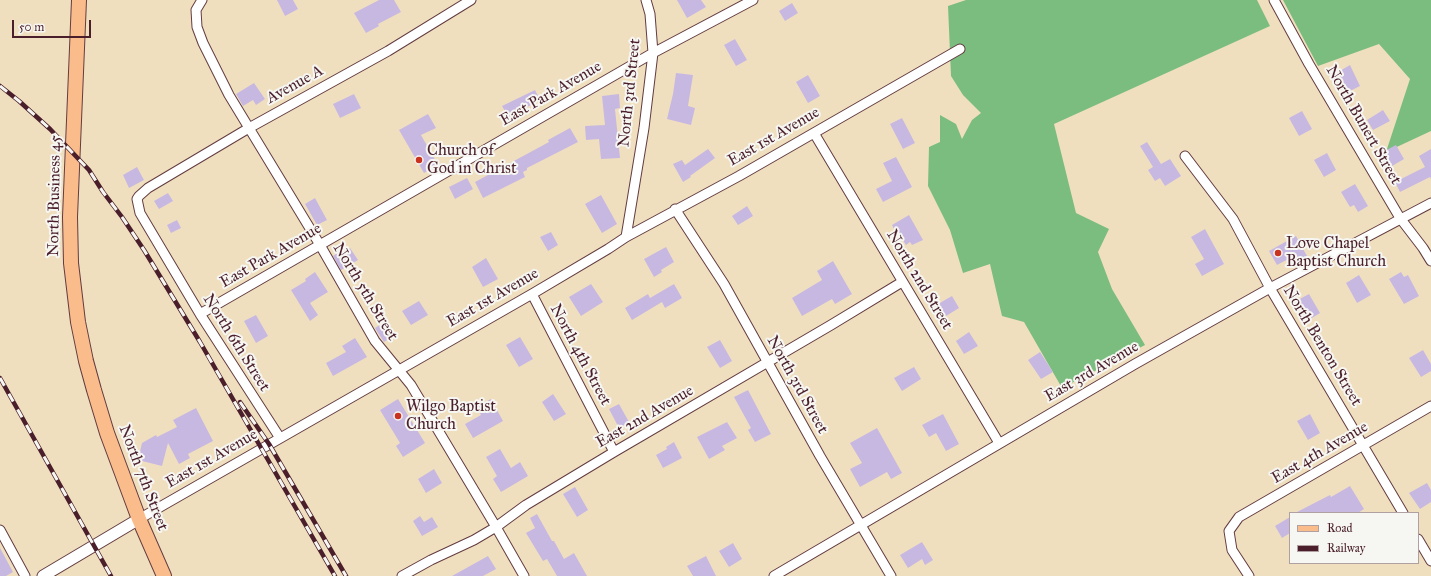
<!DOCTYPE html>
<style>
body{margin:0}
#map{position:relative;width:1431px;height:576px;overflow:hidden;background:#f0dfbf;font-family:"IM FELL Great Primer",serif}
canvas{display:block}
.legend{position:absolute;left:1289px;top:512px;width:130px;height:52px;box-sizing:border-box;background:#f6f6f2;border:1px solid #b1a0a2;margin:0;padding:5px 7px;list-style:none;font-size:12px;color:#4a1f2b}
.legend li{display:flex;align-items:center;gap:8px;height:20px}
.legend b{width:20px;border:1px solid #b1a0a2}
.scale{position:absolute;left:12px;top:20px;width:79px;height:18px;box-sizing:border-box;border:2px solid #4a1f2b;border-top:0;padding-left:5px;font-size:12px;line-height:14px;white-space:nowrap;color:#4a1f2b;-webkit-text-stroke:3px #f6f6f2;paint-order:stroke}
</style>
<div id="map">
<canvas width="1431" height="576"></canvas>
<ul class="legend">
<li><b style="height:5px;background:#fabc8b"></b>Road</li>
<li><b style="height:5px;background:#4a1f2b"></b>Railway</li>
</ul>
<div class="scale">50 m</div>
</div>
<script>
const c = document.querySelector('canvas').getContext('2d');
c.lineJoin = 'round';
function fill(path, color) { c.fillStyle = color; c.fill(path, 'evenodd'); }
const toPath = rows => new Path2D(rows.map(r => 'M' + r).join(''));
function strokePath(path, color, width, dash) { c.strokeStyle = color; c.lineWidth = width; c.lineCap = dash ? 'butt' : 'round'; c.setLineDash(dash || []); c.stroke(path); }
function drawText(font, color, halo, rows, align = 'center') {
  c.font = font + ' "IM FELL Great Primer",serif'; c.lineWidth = 4; c.setLineDash([]); c.textBaseline = 'middle'; c.strokeStyle = halo; c.fillStyle = color; for (const [text, x, y, turn = 0] of rows) {
    c.save(); c.translate(x, y); c.rotate((+turn || 0) * Math.PI / 180); c.textAlign = isNaN(turn) ? turn : align; if (halo) c.strokeText(text, 0, 0); c.fillText(text, 0, 0); c.restore();
  }
}
fill(toPath([
 [966,0,1257,0,1270,26,1054,124,1076,213,1109,229,1098,252,1112,289,1145,345,1062,388,1024,322,1002,316,990,264,963,273,950,230,928,186,929,147,940,142,940,115,956,124,962,139,972,120,981,113,963,95,951,76,948,6],
 [1283,0,1431,0,1431,131,1386,152,1410,79,1379,44,1318,66]
]), '#7bbd7f');
fill(toPath([
 [277,0,293,0,298,9,285,16],
 [379,0,394,0,401,12,378,24,379,26,366,33,354,13],
 [677,0,701,0,706,7,687,18],
 [792,3,798,13,785,21,779,11],
 [735,39,747,60,736,66,724,45],
 [1350,65,1360,86,1348,92,1338,72],
 [676,73,693,75,688,106,695,108,691,125,667,119,673,94],
 [808,75,820,96,808,103,796,82],
 [254,83,265,99,256,105,253,100,243,106,236,94],
 [535,90,540,100,520,111,522,114,510,120,502,106],
 [354,94,361,108,340,118,333,104],
 [619,94,620,108,615,109,620,158,601,159,599,139,586,140,585,126,605,125,602,96],
 [1383,110,1390,121,1373,130,1367,120],
 [1302,111,1312,129,1299,136,1289,118],
 [428,114,436,128,421,135,438,165,424,173,399,130],
 [902,118,915,143,903,149,890,124],
 [570,128,578,142,527,168,527,170,523,172,525,177,483,198,475,182,549,142,548,140],
 [1147,142,1161,164,1170,159,1181,176,1165,186,1160,178,1155,181,1148,170,1153,167,1140,146],
 [1396,145,1404,159,1387,169,1379,154],
 [708,149,715,158,690,176,691,177,683,182,673,164,682,160,685,165],
 [1431,149,1431,179,1430,177,1400,192,1395,182,1425,167,1419,156],
 [1327,153,1336,170,1324,177,1314,160],
 [896,157,912,187,883,202,876,189,892,181,883,163],
 [137,167,144,180,129,188,123,175],
 [467,178,473,189,455,199,449,187],
 [1355,184,1368,206,1358,212,1354,205,1350,207,1341,192],
 [168,193,173,201,159,209,154,201],
 [601,195,617,224,602,233,585,204],
 [315,198,327,220,317,225,305,204],
 [747,206,753,216,738,225,732,216],
 [909,215,923,240,912,245,910,242,906,245,899,234,897,235,892,225],
 [177,220,181,228,171,233,167,225],
 [1205,229,1224,264,1202,276,1195,264,1204,259,1191,237],
 [551,232,558,245,548,251,540,237],
 [1296,236,1307,256,1297,261,1294,256,1277,265,1269,251],
 [666,247,674,262,661,270,662,272,654,277,644,259],
 [350,248,358,260,341,270,333,256,344,249,346,251],
 [486,258,498,279,483,287,472,267],
 [833,261,852,294,835,304,832,299,802,316,792,298,822,280,817,271],
 [315,272,328,292,310,303,318,315,310,321,291,290,306,281,305,279],
 [1401,272,1404,277,1408,275,1419,296,1404,304,1389,279],
 [1359,275,1371,295,1357,303,1346,283],
 [591,284,603,302,581,316,569,297],
 [674,284,682,298,665,308,662,302,632,320,625,308,648,294,650,298],
 [1309,294,1320,313,1307,321,1296,301],
 [952,296,959,308,946,316,938,304],
 [419,301,428,315,411,325,402,311],
 [256,315,268,336,256,343,244,321],
 [386,321,395,335,384,342,375,328],
 [969,332,978,346,964,354,956,341],
 [520,337,533,359,519,367,506,345],
 [355,338,367,357,333,376,326,363,346,352,342,346],
 [720,340,732,361,720,368,707,347],
 [1423,350,1431,364,1431,371,1421,377,1409,358],
 [1040,352,1053,372,1041,379,1028,360],
 [914,367,921,379,902,391,894,378],
 [748,390,771,434,755,442,748,430,751,428,734,397],
 [553,394,566,414,554,421,542,402],
 [398,399,425,443,403,457,396,446,400,443,380,410],
 [491,399,503,421,473,438,465,424,481,415,476,407],
 [619,404,629,422,619,428,609,409],
 [196,408,213,441,188,454,190,458,179,464,168,443,162,466,138,460,142,443,156,435,157,437,177,427,173,420],
 [943,414,959,444,946,451,936,433,929,437,922,425],
 [1310,414,1320,433,1308,440,1297,421],
 [727,422,737,438,722,446,725,450,709,459,697,437],
 [877,428,902,473,891,479,887,472,860,487,850,469,862,463,850,443],
 [674,442,682,458,663,468,656,455,667,449,666,447],
 [500,449,511,468,520,462,528,476,501,492,493,479,497,476,486,457],
 [434,469,442,483,426,493,418,479],
 [1427,483,1431,490,1431,502,1420,509,1409,493],
 [1350,486,1364,509,1358,513,1295,513,1330,495,1331,497],
 [575,487,588,510,577,517,563,494],
 [537,514,552,541,554,541,564,559,574,553,587,576,557,576,547,559,543,561,526,533,535,528,530,518],
 [420,516,424,522,432,517,438,527,422,536,413,521],
 [1290,517,1290,533,1282,538,1275,526],
 [922,542,933,560,925,565,922,559,908,568,900,555],
 [733,543,742,559,729,567,719,551],
 [0,548,13,572,6,576,0,576],
 [488,556,496,569,483,576,452,576],
 [706,556,716,576,693,576,687,566]
]), '#c7b8e2');
const minor = toPath([
 [202,0,196,10,197,27,203,43,229,95,320,245,375,341,411,385,496,527,524,576],
 [1274,0,1309,64,1400,218,1423,248,1431,261],
 [814,133,999,443],
 [1185,156,1233,219,1270,288,1403,513],
 [675,209,724,284,820,456,891,576],
 [626,237,644,128,653,53,650,14,646,0],
 [532,294,614,452],
 [200,314,653,53,753,0],
 [280,438,200,314,140,213,137,199,139,196,148,188,249,128,388,51,471,0],
 [139,519,532,294,608,249,626,237,739,176,960,49],
 [0,530,25,576],
 [1418,539,1431,561],
 [402,576,431,560,474,540,496,527,526,505,614,452,831,325,902,282],
 [774,576,1135,364,1270,288,1431,203],
 [1249,576,1232,550,1229,531,1239,517,1431,406]
]);
const tertiary = toPath([
 [43,576,139,519]
]);
const primary = toPath([
 [79,0,70,217,71,263,78,322,86,361,94,390,107,433,139,519,164,576]
]);
strokePath(minor, '#633c41', 11);
strokePath(tertiary, '#633c41', 13);
strokePath(primary, '#633c41', 16);
strokePath(minor, '#fff', 9);
strokePath(tertiary, '#fff', 11);
strokePath(primary, '#fabc8b', 14);
const rail = toPath([
 [0,86,19,101,50,129,89,170,103,192,122,217,144,250,200,342,335,576],
 [0,378,111,576],
 [240,402,269,444,346,576]
]);
strokePath(rail, '#4a1f2b', 4.5);
strokePath(rail, '#f6f6f2', 3, [9]);
for (const [x, y, r, color] of [
 [419,160,4,"#c8321e"],
 [1278,253,4,"#c8321e"],
 [398,416,4,"#c8321e"]
]) { const dot = new Path2D(); dot.arc(x, y, r, 0, 2 * Math.PI); c.fillStyle = color; c.fill(dot); strokePath(dot, '#f6f6f2', 1.5); }
drawText('16px', '#4a1f2b', '#f6f6f2', [
 ["Avenue A",295,85,-29],
 ["North 3rd Street",630,93,-84],
 ["East Park Avenue",551,94,-30],
 ["North Bunert Street",1363,125,60],
 ["East 1st Avenue",774,137,-30],
 ["North Business 45",55,196,-89],
 ["East Park Avenue",271,256,-30],
 ["North 2nd Street",919,280,59],
 ["North 5th Street",365,292,59],
 ["East 1st Avenue",493,298,-30],
 ["North 6th Street",236,343,58],
 ["North Benton Street",1322,346,59],
 ["North 4th Street",580,355,62],
 ["East 3rd Avenue",1092,372,-30],
 ["North 3rd Street",797,385,61],
 ["East 2nd Avenue",645,417,-30],
 ["East 4th Avenue",1320,453,-30],
 ["East 1st Avenue",212,459,-30],
 ["North 7th Street",143,478,69]
]);
drawText('16px', '#4a1f2b', '#f6f6f2', [
 ["Church of",427,151],
 ["God in Christ",427,169],
 ["Love Chapel",1286,244],
 ["Baptist Church",1286,262],
 ["Wilgo Baptist",406,407],
 ["Church",406,425]
], 'left');
</script>
